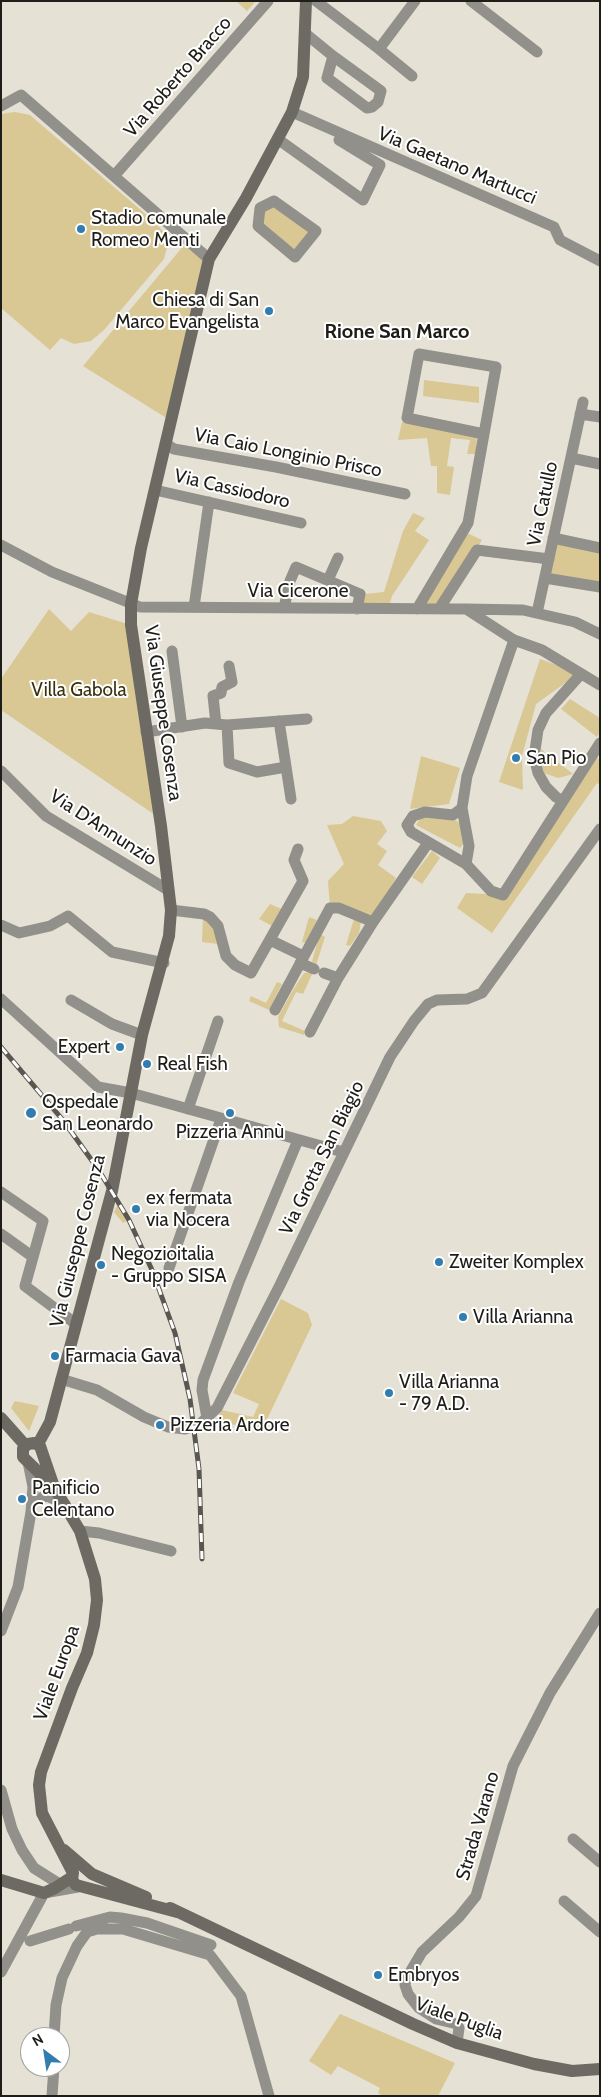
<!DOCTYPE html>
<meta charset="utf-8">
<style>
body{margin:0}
#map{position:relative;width:601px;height:2097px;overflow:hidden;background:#e5e1d5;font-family:Cabin,sans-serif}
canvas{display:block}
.frame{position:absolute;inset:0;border:2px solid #1e1d18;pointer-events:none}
.north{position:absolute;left:20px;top:2027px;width:50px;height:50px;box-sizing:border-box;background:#fff;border:1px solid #a5a5a3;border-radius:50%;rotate:329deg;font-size:14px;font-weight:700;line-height:20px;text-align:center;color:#1e1d18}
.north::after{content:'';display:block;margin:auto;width:18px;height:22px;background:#317db0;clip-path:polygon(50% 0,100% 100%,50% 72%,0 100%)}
</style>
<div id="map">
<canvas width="601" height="2097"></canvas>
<div class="frame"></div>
<div class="north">N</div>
</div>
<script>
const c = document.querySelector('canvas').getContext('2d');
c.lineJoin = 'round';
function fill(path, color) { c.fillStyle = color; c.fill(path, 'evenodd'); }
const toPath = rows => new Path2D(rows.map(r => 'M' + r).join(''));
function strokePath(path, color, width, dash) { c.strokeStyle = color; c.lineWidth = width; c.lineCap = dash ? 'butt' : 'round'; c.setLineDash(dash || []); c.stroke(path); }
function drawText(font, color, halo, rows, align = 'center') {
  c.font = font + ' Cabin,sans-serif'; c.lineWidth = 4; c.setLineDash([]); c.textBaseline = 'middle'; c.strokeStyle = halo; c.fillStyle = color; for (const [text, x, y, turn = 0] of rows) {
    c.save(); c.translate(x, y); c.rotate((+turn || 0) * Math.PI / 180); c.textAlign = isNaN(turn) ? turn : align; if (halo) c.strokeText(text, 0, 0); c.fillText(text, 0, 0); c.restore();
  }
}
fill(toPath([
 [236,1,256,1,247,11],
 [15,112,30,115,156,223,166,235,167,247,164,259,104,330,91,341,74,344,61,338,50,350,1,308,1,114],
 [274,201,313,228,295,257,258,226,260,208],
 [185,244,208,265,168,419,83,366],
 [424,380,479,387,479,403,423,396],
 [402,422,477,435,476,454,467,454,470,440,451,438,447,466,454,467,450,495,437,493,437,466,431,466,427,438,398,440],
 [413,513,425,518,415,531,429,540,392,596,389,606,361,606,365,594,384,592,403,531],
 [463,531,482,540,439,608,417,608],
 [556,541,600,549,600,583,549,574],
 [49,609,71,631,89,612,131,625,155,815,1,710,1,679],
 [540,659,579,673,536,704,522,756,523,790,499,782],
 [570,699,600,718,600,732,597,737,561,709],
 [541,749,573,774,558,778,541,772],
 [592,755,600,760,600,785,597,783,492,933,457,908,466,893,503,895],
 [421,756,460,768,449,804,410,809],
 [423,814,454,819,461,824,465,842,460,848,416,825],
 [353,816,381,821,387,831,377,844,387,851,378,865,396,878,392,885,395,886,373,922,330,908,328,881,344,864,327,825,342,824],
 [432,851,440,858,422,884,412,877],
 [270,904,284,910,274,927,259,919],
 [203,917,214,925,218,944,202,942],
 [309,917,317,920,306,943,302,942],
 [354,919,361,921,359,933,350,946,346,945],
 [320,934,325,937,316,965,312,961],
 [313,972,303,994,296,992,282,1021,305,1031,304,1035,279,1027,278,1017,293,990,304,973],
 [277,982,282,984,269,1010,249,1001,251,996,266,1003],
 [118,1204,127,1221,123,1223,114,1212],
 [281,1299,308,1313,312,1325,261,1432,216,1420,222,1410,253,1417,259,1404,233,1393],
 [15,1401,39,1406,29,1431,11,1408],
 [340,2014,455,2063,438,2096,383,2096,378,2093,380,2088,338,2066,331,2075,309,2061]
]), '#d9c893');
strokePath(toPath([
 [316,1,379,49,415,1],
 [471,1,537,52],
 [306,34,333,56,327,78,367,108,372,107,378,102,381,91,333,56],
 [379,49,412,76],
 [1,106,21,95,209,259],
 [292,112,554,227,560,240,600,261],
 [279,140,363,200,380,165,339,140],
 [114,176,268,1],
 [274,201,316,231,295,257,258,226,260,208,274,201],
 [580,414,600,417],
 [166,444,174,449,276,467,405,494],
 [571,458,600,464],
 [155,490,301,523],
 [553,538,600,548],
 [1,545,52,572,140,607,466,609,514,640,542,650,600,685],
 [545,578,600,587],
 [328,580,338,558],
 [194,607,209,502],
 [284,608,290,581,296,567,360,594,357,609],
 [417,609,468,523,484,434,496,367,419,354,407,418,484,434],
 [439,609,477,550,549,559],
 [466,609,523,610,575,622,600,634],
 [537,613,583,402],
 [514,640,467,776,462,808,469,846,466,864,491,891,503,895,600,743],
 [172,651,182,727],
 [279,721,291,799],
 [216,724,213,696,221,693,222,687,232,682,229,666],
 [227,725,229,763,257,772,286,767],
 [146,732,205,723,227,725,307,719],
 [1,771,46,816,168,890],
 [563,801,556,797,546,787,538,773,534,757,538,730,546,713,581,674],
 [462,808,453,815,425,812,413,816,407,825,411,832,466,864],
 [171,910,204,914,210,917,218,926,226,956,235,965,251,973,303,881,294,860,298,849],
 [373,922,428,843],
 [1,925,19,933,50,926,68,916,112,952,164,963],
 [270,940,303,956],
 [300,963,314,969],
 [324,973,338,978],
 [1,999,98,1087,131,1093,343,1152],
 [71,1000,112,1024,142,1035],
 [275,1010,330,908,339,908,373,922,338,978,310,1032],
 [188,1109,218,1021],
 [1,1192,43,1221,25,1286,76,1324],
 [1,1234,33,1257],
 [169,1268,221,1119],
 [61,1379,97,1390,144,1417,168,1427,185,1429,200,1424,217,1408,280,1285,390,1057,414,1021,428,1004,437,1000,467,999,482,993,600,829],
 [207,1418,202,1390,203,1380,239,1282,298,1140],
 [32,1503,37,1499,47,1496,65,1504],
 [80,1531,99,1533,171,1551],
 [1,1631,18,1587,31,1512,33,1487,28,1462],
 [1,1790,12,1829,22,1850,34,1868,61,1885],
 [573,1839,600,1862],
 [564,1901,600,1932],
 [76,1926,110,1917,121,1918,147,1923,211,1945],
 [30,1941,69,1929],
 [210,1955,241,1996,269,2096],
 [1,1972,44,1893,78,1887],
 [54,2037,56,2005,62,1978,77,1946,87,1932,97,1929,123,1929,210,1955],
 [457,2043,459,2028,457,2024,436,2019,419,2008,408,1994,405,1985,406,1979,422,1952,459,1917,476,1896,513,1766,550,1693,600,1613],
 [52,2096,54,2067]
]), '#92908b', 11);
strokePath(toPath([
 [1,1418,25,1445],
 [38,1444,50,1422,112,1191,142,1035,169,936,171,910,161,826,131,625,131,604,141,548,209,259,246,198,292,112,303,77,306,1],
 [54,1487,40,1446,34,1443,28,1444,23,1448,23,1457,54,1487,80,1531,95,1579,97,1600,94,1625,87,1653,72,1688,41,1772,39,1785,42,1813,73,1873,72,1880,76,1885,177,1912],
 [64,1850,92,1874,146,1897],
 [1,1880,44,1893,55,1888,72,1877],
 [170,1908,413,2024,457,2043,534,2064,572,2071,600,2069]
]), '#6c6a63', 12);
const rail = toPath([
 [1,1047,62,1119,98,1169,129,1220,152,1270,175,1333,190,1399,199,1469,202,1559]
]);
strokePath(rail, '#595750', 5);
strokePath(rail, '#fff', 3, [9]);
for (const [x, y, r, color] of [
 [81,229,5,"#317db0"],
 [269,311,5,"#317db0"],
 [516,758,5,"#317db0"],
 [120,1047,5,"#317db0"],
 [147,1064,5,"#317db0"],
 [31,1113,6,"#317db0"],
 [230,1113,5,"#317db0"],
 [136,1209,5,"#317db0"],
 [439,1262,5,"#317db0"],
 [101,1265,5,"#317db0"],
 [463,1317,5,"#317db0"],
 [55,1356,5,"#317db0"],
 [389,1393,5,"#317db0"],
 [160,1425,5,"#317db0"],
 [22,1499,5,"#317db0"],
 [378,1975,5,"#317db0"]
]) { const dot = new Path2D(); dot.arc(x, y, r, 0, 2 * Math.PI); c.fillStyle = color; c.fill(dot); strokePath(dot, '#fff', 2); }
drawText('19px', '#1e1d18', '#fff', [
 ["Via Roberto Bracco",178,77,-49],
 ["Via Gaetano Martucci",457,166,23],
 ["Via Caio Longinio Prisco",288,453,11],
 ["Via Cassiodoro",232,489,13],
 ["Via Catullo",543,504,-78],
 ["Via Cicerone",298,591],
 ["Via Giuseppe Cosenza",163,713,82],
 ["Via D'Annunzio",103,828,33],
 ["Via Grotta San Biagio",322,1158,-64],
 ["Via Giuseppe Cosenza",78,1241,-76],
 ["Viale Europa",57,1673,-70],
 ["Strada Varano",478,1826,-74],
 ["Viale Puglia",459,2019,20]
]);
drawText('19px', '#1e1d18', '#fff', [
 ["Stadio comunale",91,218],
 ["Romeo Menti",91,240],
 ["Chiesa di San",259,300,"right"],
 ["Marco Evangelista",259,322,"right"],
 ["San Pio",526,758],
 ["Expert",110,1047,"right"],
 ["Real Fish",157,1064],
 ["Ospedale",42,1102],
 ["San Leonardo",42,1124],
 ["Pizzeria Annù",230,1132,"center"],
 ["ex fermata",146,1198],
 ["via Nocera",146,1220],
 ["Negozioitalia",111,1254],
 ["- Gruppo SISA",111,1276],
 ["Zweiter Komplex",449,1262],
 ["Villa Arianna",473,1317],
 ["Farmacia Gava",65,1356],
 ["Villa Arianna",399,1382],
 ["- 79 A.D.",399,1404],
 ["Pizzeria Ardore",170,1425],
 ["Panificio",32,1488],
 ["Celentano",32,1510],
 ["Embryos",388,1975]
], 'left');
drawText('19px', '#3b310f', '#fff', [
 ["Villa Gabola",79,690]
]);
drawText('bold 20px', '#1e1d18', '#fff', [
 ["Rione San Marco",397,332]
]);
</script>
